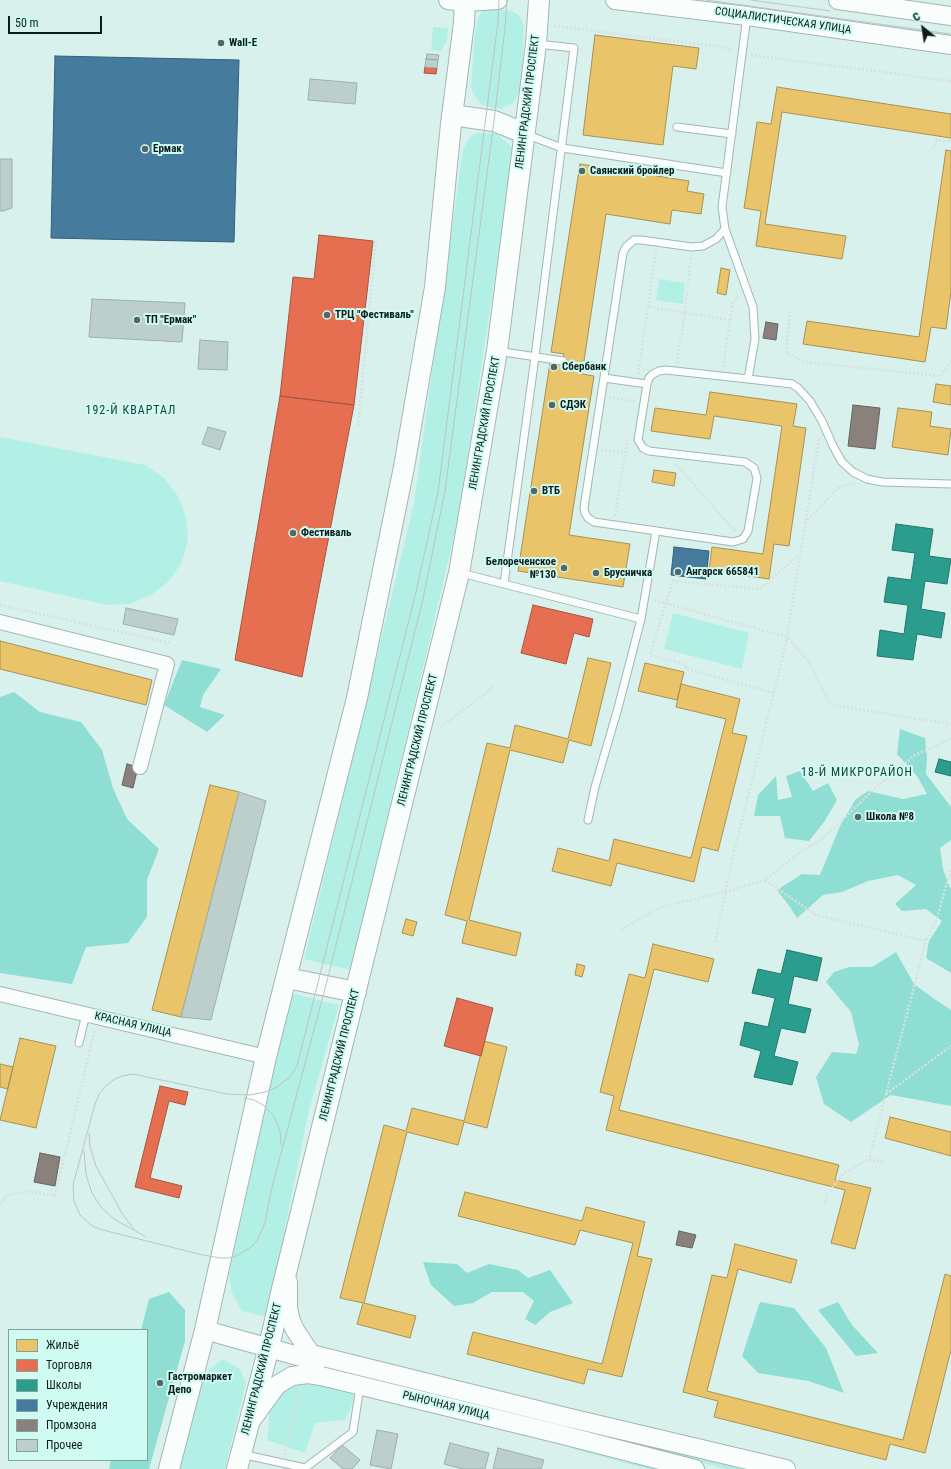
<!DOCTYPE html>
<meta charset="utf-8">
<style>
body{margin:0}
#map{position:relative;width:951px;height:1469px;overflow:hidden;background:#d9f1ed;font-family:"Roboto Condensed",sans-serif}
canvas{display:block}
.legend{position:absolute;left:8px;top:1329px;width:140px;height:132px;box-sizing:border-box;background:#cffbf3;border:1px solid #81a29d;margin:0;padding:5px 7px;list-style:none;font-size:12px;color:#0d1d1b}
.legend li{display:flex;align-items:center;gap:8px;height:20px}
.legend b{width:20px;border:1px solid #81a29d}
.north{position:absolute;left:903px;top:8px;width:40px;height:40px;-webkit-text-stroke:3px #cffbf3;paint-order:stroke;rotate:330deg;font-size:11px;font-weight:700;line-height:16px;text-align:center;color:#0d1d1b}
.north::after{content:'';display:block;margin:auto;width:14px;height:18px;background:#0d1d1b;clip-path:polygon(50% 0,100% 100%,50% 72%,0 100%)}
.scale{position:absolute;left:8px;top:16px;width:94px;height:18px;box-sizing:border-box;border:2px solid #0d1d1b;border-top:0;padding-left:5px;font-size:12px;line-height:14px;white-space:nowrap;color:#0d1d1b;-webkit-text-stroke:3px #cffbf3;paint-order:stroke}
</style>
<div id="map">
<canvas width="951" height="1469"></canvas>
<ul class="legend">
<li><b style="height:11px;background:#e9c46a"></b>Жильё</li>
<li><b style="height:11px;background:#e76f51"></b>Торговля</li>
<li><b style="height:11px;background:#2a9d8f"></b>Школы</li>
<li><b style="height:11px;background:#457b9d"></b>Учреждения</li>
<li><b style="height:11px;background:#8a817c"></b>Промзона</li>
<li><b style="height:11px;background:#bccfcb"></b>Прочее</li>
</ul>
<div class="north">С</div>
<div class="scale">50 m</div>
</div>
<script>
const c = document.querySelector('canvas').getContext('2d');
c.lineJoin = 'round';
function fill(path, color) { c.fillStyle = color; c.fill(path, 'evenodd'); }
const toPath = rows => new Path2D(rows.map(r => 'M' + r).join(''));
function strokePath(path, color, width, dash) { c.strokeStyle = color; c.lineWidth = width; c.lineCap = dash ? 'butt' : 'round'; c.setLineDash(dash || []); c.stroke(path); }
function drawText(font, color, halo, rows, align = 'center') {
  c.font = font + ' "Roboto Condensed",sans-serif'; c.lineWidth = 4; c.setLineDash([]); c.textBaseline = 'middle'; c.strokeStyle = halo; c.fillStyle = color; for (const [text, x, y, turn = 0] of rows) {
    c.save(); c.translate(x, y); c.rotate((+turn || 0) * Math.PI / 180); c.textAlign = isNaN(turn) ? turn : align; if (halo) c.strokeText(text, 0, 0); c.fillText(text, 0, 0); c.restore();
  }
}
fill(toPath([
 [494,9,512,11,516,13,520,17,524,25,522,73,518,94,513,103,501,109,491,108,480,103,476,98,471,88,475,33,478,19,482,11],
 [433,27,448,28,447,41,441,51,431,50],
 [477,133,497,134,514,149,459,515,416,698,350,970,304,959,414,503,463,149,470,137],
 [659,279,685,283,683,304,656,300],
 [0,437,145,465,164,478,178,496,186,517,188,540,182,562,169,581,151,595,130,604,107,605,0,581],
 [673,613,749,633,742,669,664,649],
 [291,993,339,1005,309,1110,267,1317,242,1311,232,1293,229,1275],
 [223,1359,240,1369,246,1383,225,1469,180,1469,200,1385,207,1371],
 [295,1381,347,1389,354,1396,350,1411,344,1420,315,1423,305,1453,267,1440,269,1427,269,1413,281,1392],
 [576,1424,757,1469,726,1469,574,1431],
 [573,1445,611,1454,611,1458,639,1465,641,1460,678,1469,649,1469,639,1467,573,1449]
]), '#b2f0e6');
fill(toPath([
 [182,660,221,669,203,695,200,707,225,715,207,732,164,705],
 [14,692,40,712,81,722,102,750,113,788,127,819,159,849,147,880,147,917,128,943,86,947,72,984,0,973,0,697],
 [900,729,925,738,927,758,926,774,951,807,951,840,940,848,943,869,950,888,951,887,951,973,926,958,929,941,942,921,926,909,902,911,895,904,916,885,898,875,868,881,842,892,823,895,797,918,790,907,777,890,802,874,820,875,840,826,855,800,868,791,903,799,927,794,917,776,897,754],
 [800,771,813,791,828,783,837,800,824,822,809,841,785,838,780,816,754,816,758,795,776,776,778,800,792,797,786,776],
 [896,952,914,984,933,998,951,1010,951,1106,891,1095,851,1122,824,1104,816,1077,832,1052,856,1054,859,1045,851,1012,826,982,834,972,849,967,872,967],
 [423,1262,457,1264,467,1273,489,1264,518,1270,528,1278,550,1270,573,1303,550,1312,535,1325,525,1319,534,1301,523,1292,492,1292,473,1303,454,1306,431,1285],
 [169,1292,185,1310,185,1341,149,1469,109,1469,111,1460,147,1460,147,1330,141,1330,149,1299],
 [760,1302,794,1308,826,1348,844,1393,808,1381,758,1373,742,1356],
 [838,1302,852,1325,878,1353,856,1356,818,1310]
]), '#8fded3');
const homes = toPath([
 [595,35,699,48,696,69,673,66,663,145,583,135,595,35],
 [777,87,951,114,951,138,782,112,765,224,846,236,842,259,756,246,761,211,744,208,757,122,771,124,777,87],
 [946,150,951,151,951,292,946,329,931,327,925,362,803,344,807,321,919,337,946,150],
 [580,164,689,181,687,191,704,194,701,214,672,210,670,224,606,214,582,374,594,376,569,535,630,544,623,587,518,571,550,363,562,365,564,354,551,352,580,164],
 [721,268,730,270,726,295,717,293,721,268],
 [936,384,951,386,951,405,933,402,936,384],
 [710,392,797,404,793,426,806,428,789,546,774,544,769,579,709,570,712,547,763,554,782,426,714,416,710,439,651,431,655,408,706,415,710,392],
 [898,408,932,412,930,426,951,429,948,455,892,447,898,408],
 [654,470,676,473,674,486,652,482,654,470],
 [0,641,152,680,146,705,0,669,0,641],
 [588,658,611,663,591,746,569,740,563,763,510,750,469,920,521,933,516,956,462,943,467,921,445,915,487,743,510,748,515,725,568,739,588,658],
 [645,663,684,672,677,700,638,691,645,663],
 [681,684,740,699,732,733,747,736,718,851,702,847,694,882,617,863,611,886,552,871,558,848,609,861,614,839,691,858,726,719,676,707,681,684],
 [210,785,239,792,181,1017,152,1010,210,785],
 [406,919,417,922,413,936,402,933,406,919],
 [653,944,714,959,708,982,654,969,619,1110,839,1165,835,1180,871,1188,855,1249,831,1243,845,1190,606,1130,614,1096,600,1092,629,974,645,978,653,944],
 [577,964,585,966,582,977,575,975,577,964],
 [20,1038,56,1046,36,1128,0,1120,20,1038],
 [484,1041,507,1047,487,1128,464,1122,458,1145,407,1132,364,1303,416,1316,410,1338,357,1324,363,1303,340,1298,384,1125,406,1131,412,1108,464,1121,484,1041],
 [0,1064,13,1067,8,1089,0,1087,0,1064],
 [890,1117,951,1132,951,1156,885,1138,890,1117],
 [465,1192,582,1221,586,1207,645,1222,637,1256,652,1259,622,1377,588,1369,584,1384,467,1354,473,1332,602,1364,633,1243,580,1230,575,1245,458,1216,465,1192],
 [735,1244,797,1260,791,1283,738,1269,707,1391,903,1440,945,1274,951,1276,951,1350,925,1453,890,1444,886,1460,714,1417,718,1401,683,1392,712,1275,727,1278,735,1244]
]);
fill(homes, '#e9c46a');
strokePath(homes, '#a79252', 1);
const shops = toPath([
 [425,67,437,68,436,74,424,73,425,67],
 [319,235,373,241,354,405,280,396,293,277,314,279,319,235],
 [280,396,354,405,302,677,235,660,280,396],
 [533,605,593,619,589,637,574,633,566,664,521,653,533,605],
 [457,998,493,1008,481,1056,444,1046,457,998],
 [160,1086,188,1092,185,1105,169,1101,150,1178,182,1186,179,1198,135,1187,160,1086]
]);
fill(shops, '#e76f51');
strokePath(shops, '#a65641', 1);
const schools = toPath([
 [896,524,933,529,929,556,951,559,947,584,925,581,921,609,945,613,941,638,917,634,913,660,877,656,880,630,904,634,908,605,884,602,888,577,911,580,915,553,892,550,896,524],
 [939,759,951,762,951,776,935,772,939,759],
 [787,950,822,958,817,981,794,976,788,1004,811,1009,805,1033,781,1028,774,1056,798,1062,792,1085,754,1077,761,1051,740,1045,745,1022,768,1027,775,998,752,993,758,969,781,974,787,950]
]);
fill(schools, '#2a9d8f');
strokePath(schools, '#21776c', 1);
const public = toPath([
 [55,56,239,60,234,242,51,238,55,56],
 [674,547,709,551,706,579,671,575,674,547]
]);
fill(public, '#457b9d');
strokePath(public, '#345f76', 1);
const industry = toPath([
 [766,322,778,324,776,340,763,338,766,322],
 [853,405,880,408,875,449,848,446,853,405],
 [127,764,138,767,133,788,122,785,127,764],
 [40,1153,60,1157,55,1186,34,1182,40,1153],
 [679,1231,696,1235,692,1248,676,1245,679,1231]
]);
fill(industry, '#8a817c');
strokePath(industry, '#64635f', 1);
const building = toPath([
 [427,54,439,55,438,60,426,59,427,54],
 [426,59,438,60,437,68,425,67,426,59],
 [310,79,357,83,355,104,308,100,310,79],
 [0,159,12,159,12,208,3,211,0,211,0,159],
 [92,299,185,303,182,342,89,337,92,299],
 [200,340,228,342,227,370,198,369,200,340],
 [208,427,226,432,220,450,202,444,208,427],
 [126,608,178,619,174,635,123,624,126,608],
 [239,792,266,801,211,1020,181,1017,239,792],
 [377,1430,398,1434,391,1469,370,1465,377,1430],
 [450,1443,489,1453,485,1469,463,1469,444,1464,450,1443],
 [342,1445,360,1460,352,1469,343,1469,330,1458,342,1445],
 [498,1448,544,1460,541,1469,493,1469,498,1448]
]);
fill(building, '#bccfcb');
strokePath(building, '#9cafac', 1);
const service = toPath([
 [747,16,722,207,725,229,753,307,755,339,748,379,792,384,798,388,810,401,822,421,833,446,842,462,853,472,867,479,882,482,951,484],
 [677,127,732,134],
 [525,134,562,148,727,173],
 [725,229,716,239,703,246,692,247,641,240,634,240,626,247,623,253,584,508,585,513,588,518,594,522,733,542,743,539,748,531,757,478,754,468,745,462,649,451,643,448,638,440,647,384,649,378,653,374,659,371,666,370,748,379],
 [497,351,563,361],
 [583,365,605,368],
 [604,378,647,384],
 [461,573,641,619],
 [504,584,535,357,574,48,537,44],
 [588,820,595,787,618,708,641,619,656,531],
 [79,1043,86,1014],
 [241,1454,305,1468,353,1432,360,1386]
]);
const minor = toPath([
 [0,622,167,664,140,767],
 [0,994,266,1057]
]);
const tertiary = toPath([
 [448,0,465,2,498,0],
 [615,0,747,16,951,45],
 [838,0,951,16],
 [288,1282,288,1308,291,1321,295,1330,311,1354],
 [205,1330,305,1358,308,1363,316,1371],
 [311,1354,566,1417,786,1469],
 [251,1421,277,1385,292,1376,308,1374,321,1376,559,1434,695,1469]
]);
const secondary = toPath([
 [452,115,494,121,524,133],
 [287,978,356,992],
 [169,1469,205,1330,266,1057,357,698,404,467,435,287,451,124,464,23,465,0],
 [237,1469,269,1347,282,1289,459,573,497,351,536,44,539,0]
]);
strokePath(service, '#a3b6b2', 9);
strokePath(minor, '#a3b6b2', 16);
strokePath(tertiary, '#a3b6b2', 20);
strokePath(secondary, '#a3b6b2', 22);
strokePath(toPath([
 [554,26,722,47,733,50],
 [751,55,951,81],
 [933,149,937,140,951,141],
 [649,307,730,320,723,367],
 [790,311,786,353,805,362,941,376,951,360],
 [730,320,733,304,738,294],
 [677,363,685,313,691,255],
 [638,374,656,250],
 [609,397,636,402],
 [358,426,376,238],
 [601,450,625,453],
 [676,464,736,532],
 [615,516,628,438],
 [805,523,838,488,854,483],
 [654,600,787,637,807,659,831,705,951,724],
 [0,605,170,643],
 [774,693,687,669,682,663,650,655,673,581,760,589,800,554],
 [441,727,495,686],
 [765,880,816,915,926,941,936,921,951,869],
 [621,930,661,907,725,892,765,880,802,851,822,839,882,782,915,755,951,739],
 [715,942,732,861,781,664,787,637,819,438],
 [886,1094,951,1046],
 [883,1162,869,1159,926,941],
 [0,1204,7,1195,29,1191,55,1196,95,1029],
 [824,1206,828,1193,843,1174,869,1159],
 [284,1455,301,1388]
]), '#d8dfdf', 2.5, [2, 2]);
strokePath(service, '#f9fdfc', 7);
strokePath(minor, '#f9fdfc', 14);
strokePath(tertiary, '#f9fdfc', 18);
strokePath(secondary, '#f9fdfc', 20);
strokePath(toPath([
 [499,0,498,22,438,492,415,596,297,1066,290,1077,277,1087,265,1092,249,1095,227,1094,133,1074,122,1076,113,1080,106,1086,99,1094,95,1104,73,1185,74,1201,80,1215,91,1225,99,1229,203,1255,220,1258,228,1258,236,1256,251,1247,257,1241,265,1223,271,1191,327,981,423,599,445,491,494,121,505,28,507,0],
 [706,0,951,34],
 [751,0,830,11],
 [244,1098,254,1100,263,1105,274,1116,280,1131,281,1145],
 [89,1133,90,1147,96,1166,123,1215,134,1229],
 [84,1151,86,1174,89,1184,92,1193,101,1207,114,1219,146,1237]
]), '#bdc4c2', 1);
for (const [x, y, r, color] of [
 [221,43,4,"#546764"],
 [145,149,4,"#546764"],
 [582,171,4,"#546764"],
 [327,315,4,"#546764"],
 [137,320,4,"#546764"],
 [554,367,4,"#546764"],
 [552,405,4,"#546764"],
 [534,491,4,"#546764"],
 [293,533,4,"#546764"],
 [564,568,4,"#546764"],
 [678,572,4,"#546764"],
 [596,573,4,"#546764"],
 [858,817,4,"#546764"],
 [160,1383,4,"#546764"]
]) { const dot = new Path2D(); dot.arc(x, y, r, 0, 2 * Math.PI); c.fillStyle = color; c.fill(dot); strokePath(dot, '#cffbf3', 1.5); }
drawText('11px', '#0d1d1b', '#cffbf3', [
 ["СОЦИАЛИСТИЧЕСКАЯ УЛИЦА",783,21,8],
 ["ЛЕНИНГРАДСКИЙ ПРОСПЕКТ",528,102,-83],
 ["ЛЕНИНГРАДСКИЙ ПРОСПЕКТ",485,423,-80],
 ["ЛЕНИНГРАДСКИЙ ПРОСПЕКТ",418,740,-76],
 ["КРАСНАЯ УЛИЦА",133,1025,13],
 ["ЛЕНИНГРАДСКИЙ ПРОСПЕКТ",340,1055,-76],
 ["ЛЕНИНГРАДСКИЙ ПРОСПЕКТ",262,1369,-76],
 ["РЫНОЧНАЯ УЛИЦА",446,1406,14]
]);
drawText('bold 11px', '#0d1d1b', '#cffbf3', [
 ["Wall-E",229,43],
 ["Ермак",153,149],
 ["Саянский бройлер",590,171],
 ["ТРЦ \"Фестиваль\"",335,315],
 ["ТП \"Ермак\"",145,320],
 ["Сбербанк",562,367],
 ["СДЭК",560,405],
 ["ВТБ",542,491],
 ["Фестиваль",301,533],
 ["Белореченское",556,562,"right"],
 ["№130",556,575,"right"],
 ["Ангарск 665841",686,572],
 ["Брусничка",604,573],
 ["Школа №8",866,817],
 ["Гастромаркет",168,1377],
 ["Депо",168,1390]
], 'left');
c.letterSpacing = '1px';
drawText('12px', '#19413b', '#cffbf3', [
 ["192-Й КВАРТАЛ",131,411],
 ["18-Й МИКРОРАЙОН",857,773]
]);
c.letterSpacing = '0px';
</script>
